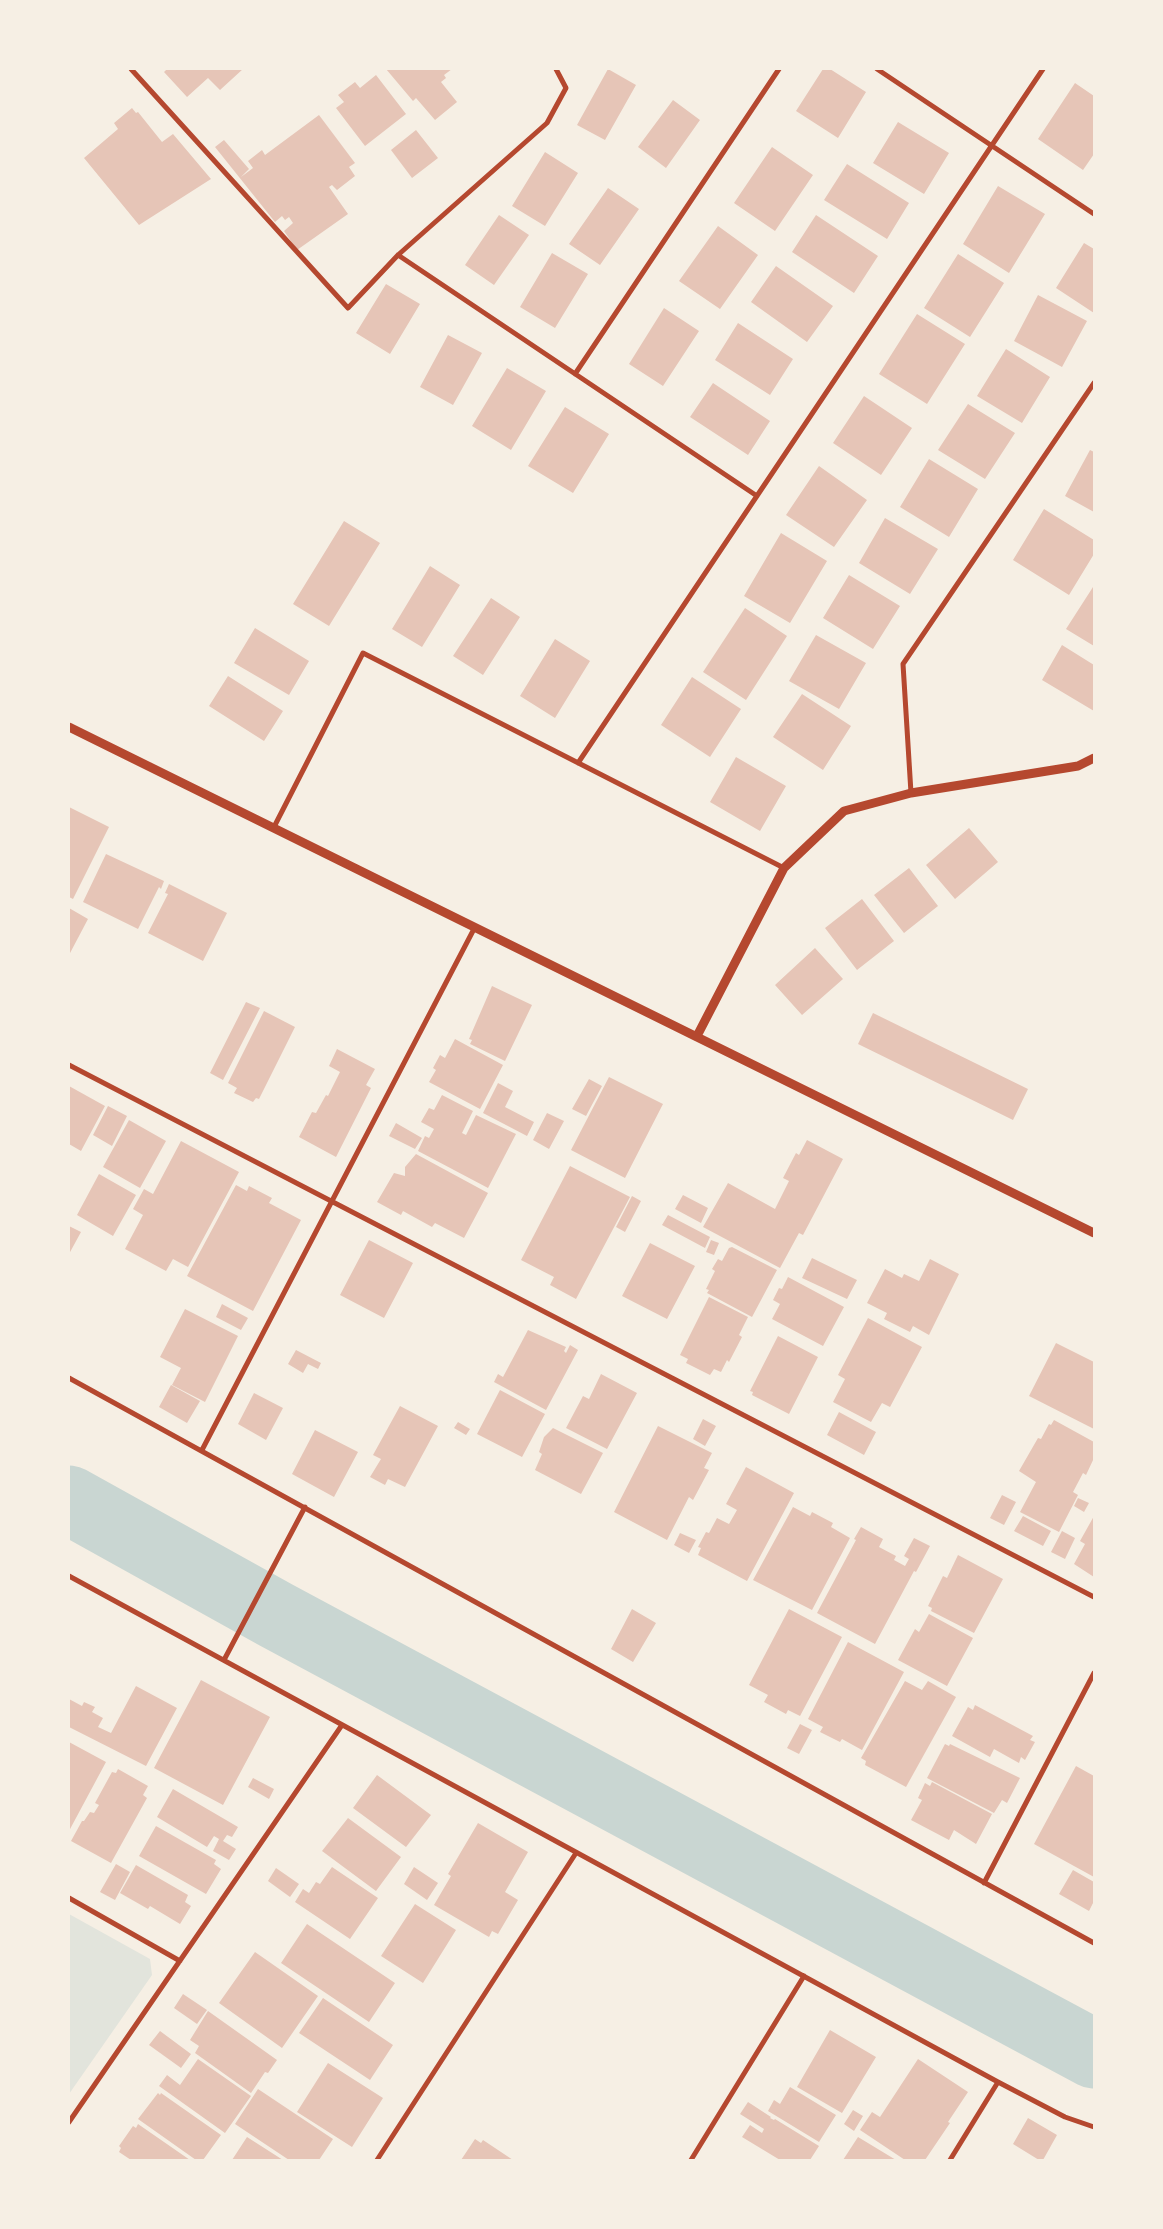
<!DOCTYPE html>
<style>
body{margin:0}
#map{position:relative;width:1163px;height:2229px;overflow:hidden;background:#f6efe4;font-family:Rubik,sans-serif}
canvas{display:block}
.frame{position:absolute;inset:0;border:70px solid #f6efe4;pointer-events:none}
</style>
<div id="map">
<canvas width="1163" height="2229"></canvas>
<div class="frame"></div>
</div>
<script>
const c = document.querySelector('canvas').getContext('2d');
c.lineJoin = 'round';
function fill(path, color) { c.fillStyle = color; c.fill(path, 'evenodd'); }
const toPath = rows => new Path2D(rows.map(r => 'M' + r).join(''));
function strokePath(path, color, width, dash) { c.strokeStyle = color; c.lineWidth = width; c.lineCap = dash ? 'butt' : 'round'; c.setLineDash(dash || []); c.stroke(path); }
fill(toPath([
 [69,1914,150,1959,152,1975,69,2094]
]), '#e2e4dc');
strokePath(toPath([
 [69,1500,276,1615,1094,2054]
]), '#c9d6d2', 69);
fill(toPath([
 [167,69,243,69,220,90,208,78,187,97,164,72],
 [386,69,452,69,444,75,446,78,441,82,457,102,435,120,416,98,413,101],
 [608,69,636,85,605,140,577,125],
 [823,69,830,69,866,92,838,138,796,111],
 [376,75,406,114,365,146,336,108,344,102,338,95,355,82,360,88],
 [1075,83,1094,96,1094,154,1083,170,1038,139],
 [673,100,700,120,666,168,638,147],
 [132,108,136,113,138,112,162,142,173,134,211,179,139,225,84,158,118,129,114,123],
 [319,115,355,163,349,167,355,176,337,190,332,185,329,187,348,214,297,250,284,231,293,223,289,217,285,220,282,216,275,222,215,147,224,140,249,169,241,177,253,168,248,161,262,150,265,155],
 [898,122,949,153,924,194,873,163],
 [416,130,438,158,412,178,391,150],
 [772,147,813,175,775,231,734,203],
 [545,152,578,173,545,226,512,206],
 [847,164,909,203,887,239,824,200],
 [998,186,1045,214,1009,273,963,244],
 [608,188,639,209,600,265,569,244],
 [499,215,529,235,494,285,465,265],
 [816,215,878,256,854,293,792,252],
 [718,226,758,255,720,309,679,281],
 [1084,243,1094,249,1094,313,1056,288],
 [552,253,588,274,555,328,520,307],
 [958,254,1004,283,970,337,924,308],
 [776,266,833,306,807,342,751,302],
 [386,284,420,304,390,354,356,333],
 [1038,295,1087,321,1062,367,1014,341],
 [664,308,699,331,663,386,629,364],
 [917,314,965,344,927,404,879,374],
 [738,323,793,359,770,395,715,360],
 [448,335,482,353,453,405,420,387],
 [1006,349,1050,377,1022,423,977,396],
 [507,368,546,391,511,450,472,426],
 [713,383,770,421,748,455,690,417],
 [864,396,912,428,881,475,833,443],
 [968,404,1015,433,985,479,938,450],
 [565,407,609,434,573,493,528,466],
 [1090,450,1094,452,1094,512,1065,496],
 [929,459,978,489,949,537,900,507],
 [819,466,867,500,834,547,786,515],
 [1044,509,1094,540,1094,554,1069,595,1013,560],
 [885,518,938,549,910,594,859,563],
 [344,521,380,543,329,626,293,604],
 [781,533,827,561,790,623,744,596],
 [430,566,460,585,422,647,392,629],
 [849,575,900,606,873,649,823,618],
 [1093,587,1094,588,1094,646,1066,629],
 [491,598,520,617,483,675,453,656],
 [745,608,787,636,746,700,703,672],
 [255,628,309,661,289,695,234,663],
 [816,635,866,663,839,709,789,681],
 [555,639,590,661,555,718,520,696],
 [1062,645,1094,665,1094,711,1042,680],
 [228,676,283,711,264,741,209,706],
 [692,677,741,709,710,757,661,725],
 [802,694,851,726,823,770,773,737],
 [736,757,786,786,760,831,710,802],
 [69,807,109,827,73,899,69,897],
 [969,828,998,862,955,899,926,865],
 [106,854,164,881,161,889,159,887,138,929,83,902],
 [909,868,938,906,904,933,874,895],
 [169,884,227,913,203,961,148,933,168,894,165,893],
 [862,899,894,941,857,970,825,928],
 [69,908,88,919,69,955],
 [815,948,843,979,802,1015,775,985],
 [492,986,532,1005,505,1061,470,1044,472,1040,469,1039],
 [246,1002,260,1008,223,1080,210,1073],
 [264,1011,295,1027,259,1099,256,1098,253,1102,234,1093,237,1088,228,1083],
 [873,1013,1028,1089,1013,1120,858,1044],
 [455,1039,503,1065,480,1109,429,1082,436,1070,433,1068,440,1055,445,1058],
 [337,1049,375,1069,366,1085,371,1088,336,1157,299,1137,312,1112,316,1113,326,1095,328,1096,340,1072,329,1066],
 [609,1077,663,1104,625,1178,571,1150],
 [589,1079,602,1086,586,1116,572,1109],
 [498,1083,513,1091,505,1107,534,1122,527,1136,483,1113],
 [69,1086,105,1106,81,1151,69,1144],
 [442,1095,473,1111,462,1133,466,1135,476,1115,516,1134,488,1188,418,1151,425,1136,429,1138,434,1129,421,1122,429,1108,434,1110],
 [108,1106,127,1116,112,1146,93,1135],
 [547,1113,564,1121,549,1149,533,1140],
 [129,1120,166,1141,140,1188,103,1167],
 [396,1123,422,1138,415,1149,389,1136],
 [807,1140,843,1159,803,1235,799,1233,780,1268,703,1227,728,1183,775,1209,789,1181,783,1178,796,1153,799,1155],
 [181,1141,239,1172,188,1267,173,1259,166,1271,125,1249,143,1215,133,1209,144,1189,153,1194],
 [416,1154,488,1193,464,1238,435,1223,432,1227,403,1211,401,1215,377,1202,394,1173,405,1176,405,1167],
 [570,1166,630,1197,576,1299,550,1285,554,1277,521,1260],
 [99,1174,136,1195,113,1236,77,1215],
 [236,1185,247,1191,249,1186,272,1198,269,1203,301,1220,253,1311,187,1276],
 [683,1195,708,1208,701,1223,675,1209],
 [632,1196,641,1201,625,1232,616,1227],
 [668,1215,710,1237,705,1248,662,1225],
 [69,1226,81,1232,69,1254],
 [369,1240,413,1263,384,1318,340,1295],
 [711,1240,719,1243,714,1255,706,1252],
 [650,1243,695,1266,667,1319,622,1296],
 [732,1247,777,1270,752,1317,707,1293,709,1290,706,1289,715,1271,712,1269,718,1259,722,1261,729,1248],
 [812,1258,857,1280,847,1299,802,1278],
 [930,1259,959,1274,929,1335,913,1326,910,1332,884,1319,887,1313,867,1303,885,1269,902,1278,904,1274,919,1281],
 [788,1277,844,1307,823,1346,772,1319,780,1304,773,1300,779,1288,782,1289],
 [709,1297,748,1317,739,1335,742,1337,729,1362,727,1360,721,1372,714,1369,710,1375,686,1363,688,1359,680,1355],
 [222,1304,248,1318,241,1330,216,1317],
 [185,1309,238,1336,205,1402,172,1385,181,1368,160,1357],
 [868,1318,922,1347,890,1407,882,1403,871,1422,833,1402,845,1379,838,1375],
 [528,1330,566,1347,564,1351,566,1353,570,1345,578,1350,546,1410,494,1382,498,1374,503,1377],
 [778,1336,818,1357,789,1414,752,1395,753,1392,750,1391],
 [1056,1343,1094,1362,1094,1429,1029,1396],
 [296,1350,321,1363,318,1369,308,1364,303,1373,288,1364],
 [601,1374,637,1393,607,1449,566,1428,583,1396,589,1399],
 [171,1385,200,1401,187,1423,159,1407],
 [500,1390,545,1414,522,1457,477,1434],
 [254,1393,283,1408,266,1440,238,1424],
 [400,1406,438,1426,405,1487,388,1479,385,1485,370,1477,381,1459,373,1455],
 [839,1412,876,1432,864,1455,827,1435],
 [703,1419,716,1426,705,1446,693,1439],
 [1054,1420,1094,1442,1094,1458,1086,1475,1083,1473,1073,1492,1078,1495,1059,1532,1020,1512,1036,1482,1019,1471,1038,1438,1041,1439,1049,1424,1051,1425],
 [458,1422,470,1429,466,1435,454,1428],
 [658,1426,712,1453,704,1468,709,1470,693,1500,689,1497,667,1540,614,1512],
 [553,1428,603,1453,581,1494,535,1470,542,1454,539,1452,544,1437],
 [315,1430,358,1452,334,1497,292,1474],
 [746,1467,794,1493,747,1581,698,1555,701,1548,698,1547,706,1532,709,1533,717,1518,729,1524,737,1510,726,1504],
 [1002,1495,1016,1502,1004,1525,990,1518],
 [1078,1498,1089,1503,1084,1512,1074,1506],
 [793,1507,810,1516,812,1512,833,1523,831,1527,850,1538,812,1610,753,1580],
 [1023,1516,1051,1531,1043,1546,1014,1531],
 [1094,1516,1094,1577,1074,1564,1085,1544,1080,1541],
 [861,1527,883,1539,879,1547,896,1556,894,1560,905,1566,909,1559,904,1556,914,1538,930,1546,916,1572,914,1571,875,1644,817,1613,856,1540,854,1539],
 [1062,1531,1075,1538,1065,1559,1051,1552],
 [680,1533,696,1540,689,1553,674,1545],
 [958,1555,1003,1579,974,1633,931,1611,932,1608,928,1606,943,1576,947,1578],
 [632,1609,656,1623,633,1662,611,1649],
 [789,1609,842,1637,800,1716,788,1710,786,1714,764,1702,768,1695,749,1685],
 [929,1614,973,1638,947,1686,898,1660,915,1629,919,1632],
 [848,1642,904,1672,862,1750,842,1739,840,1742,820,1732,823,1727,808,1719],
 [201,1680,270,1717,223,1805,154,1768],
 [905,1681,922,1690,928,1681,956,1697,906,1787,865,1765,866,1761,861,1758],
 [136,1686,177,1708,146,1766,69,1727,69,1699,82,1706,84,1702,95,1707,92,1712,103,1718,98,1727,111,1733],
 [975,1705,1033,1736,1030,1740,1035,1742,1025,1760,1021,1757,1019,1763,994,1749,990,1757,952,1736,968,1707,973,1710],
 [800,1724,812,1730,799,1754,787,1748],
 [69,1742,106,1762,69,1831],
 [945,1744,949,1746,950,1744,1020,1778,1007,1803,1002,1800,994,1813,927,1778],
 [1076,1766,1094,1776,1094,1877,1034,1844],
 [118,1769,148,1786,143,1795,147,1798,111,1863,71,1841,82,1821,84,1821,90,1812,94,1813,99,1805,95,1803,112,1772,116,1773],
 [377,1775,431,1815,406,1847,353,1808],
 [253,1778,274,1789,269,1799,248,1787],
 [932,1782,992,1814,976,1844,954,1830,949,1840,911,1820,922,1800,918,1798,925,1783,930,1786],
 [173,1789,238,1827,232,1837,227,1835,223,1841,236,1849,229,1860,213,1851,219,1839,214,1836,207,1847,157,1817],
 [348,1818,401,1857,376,1891,322,1851],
 [478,1823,528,1852,505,1892,518,1900,498,1934,492,1931,489,1937,434,1905,451,1876,448,1874],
 [156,1826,216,1860,214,1864,221,1869,206,1894,139,1856],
 [116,1864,130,1872,115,1900,100,1892],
 [136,1865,188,1895,185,1902,191,1906,180,1924,150,1906,148,1909,120,1893],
 [332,1867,378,1898,350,1939,295,1902,303,1889,309,1893,316,1882,320,1884],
 [414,1867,438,1883,427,1900,404,1884],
 [276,1868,299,1884,290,1897,268,1881],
 [1073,1870,1094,1882,1094,1901,1089,1911,1059,1894],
 [415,1904,456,1930,423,1983,381,1956],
 [307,1924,395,1983,369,2022,281,1963],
 [255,1952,318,1996,282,2048,219,2003],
 [183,1994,207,2010,197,2024,174,2008],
 [323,1998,393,2045,370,2080,299,2033],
 [208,2011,277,2060,268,2073,265,2072,251,2093,195,2053,199,2046,190,2040],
 [830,2030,876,2057,842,2113,797,2087],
 [160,2031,191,2054,181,2068,149,2045],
 [198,2059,251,2096,225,2133,159,2086,167,2075,180,2085],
 [918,2059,968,2092,948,2122,950,2123,925,2160,905,2160,860,2130,872,2112,880,2117],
 [328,2063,383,2098,352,2147,297,2112],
 [790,2087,836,2115,819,2142,768,2111,774,2100,780,2104],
 [258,2089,333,2139,319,2160,289,2160,235,2124],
 [158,2093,160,2095,161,2093,221,2135,203,2160,196,2160,138,2119],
 [748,2102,771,2117,770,2118,774,2120,775,2119,819,2146,810,2160,780,2160,742,2137,750,2125,762,2133,764,2129,740,2114],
 [853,2110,863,2116,854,2131,844,2124],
 [1028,2118,1057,2135,1043,2160,1039,2160,1013,2144],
 [138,2124,190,2160,131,2160,119,2152,121,2148,119,2146,133,2126,136,2128],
 [247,2137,283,2160,232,2160],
 [858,2137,896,2160,843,2160],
 [475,2139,481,2143,483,2140,513,2160,461,2160]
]), '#e6c5b7');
strokePath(toPath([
 [131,69,348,308,398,255,547,123,566,88,556,69],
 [877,69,1094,214],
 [398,255,757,496],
 [575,374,779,69],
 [578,763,1043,69],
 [911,793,903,664,1094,383],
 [274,827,363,653,784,868],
 [69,1065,1094,1597],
 [69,1378,1094,1943],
 [202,1450,475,927],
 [69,1576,998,2082,1065,2117,1094,2127],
 [224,1660,305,1507],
 [984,1883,1094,1673],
 [69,1898,180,1961],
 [69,2122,342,1725],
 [377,2160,576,1853],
 [691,2160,804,1976],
 [950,2160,998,2082]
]), '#b5482f', 5);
strokePath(toPath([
 [69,727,1094,1233],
 [697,1036,784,868,844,811,911,793,1078,766,1094,758]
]), '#b5482f', 9);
</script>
